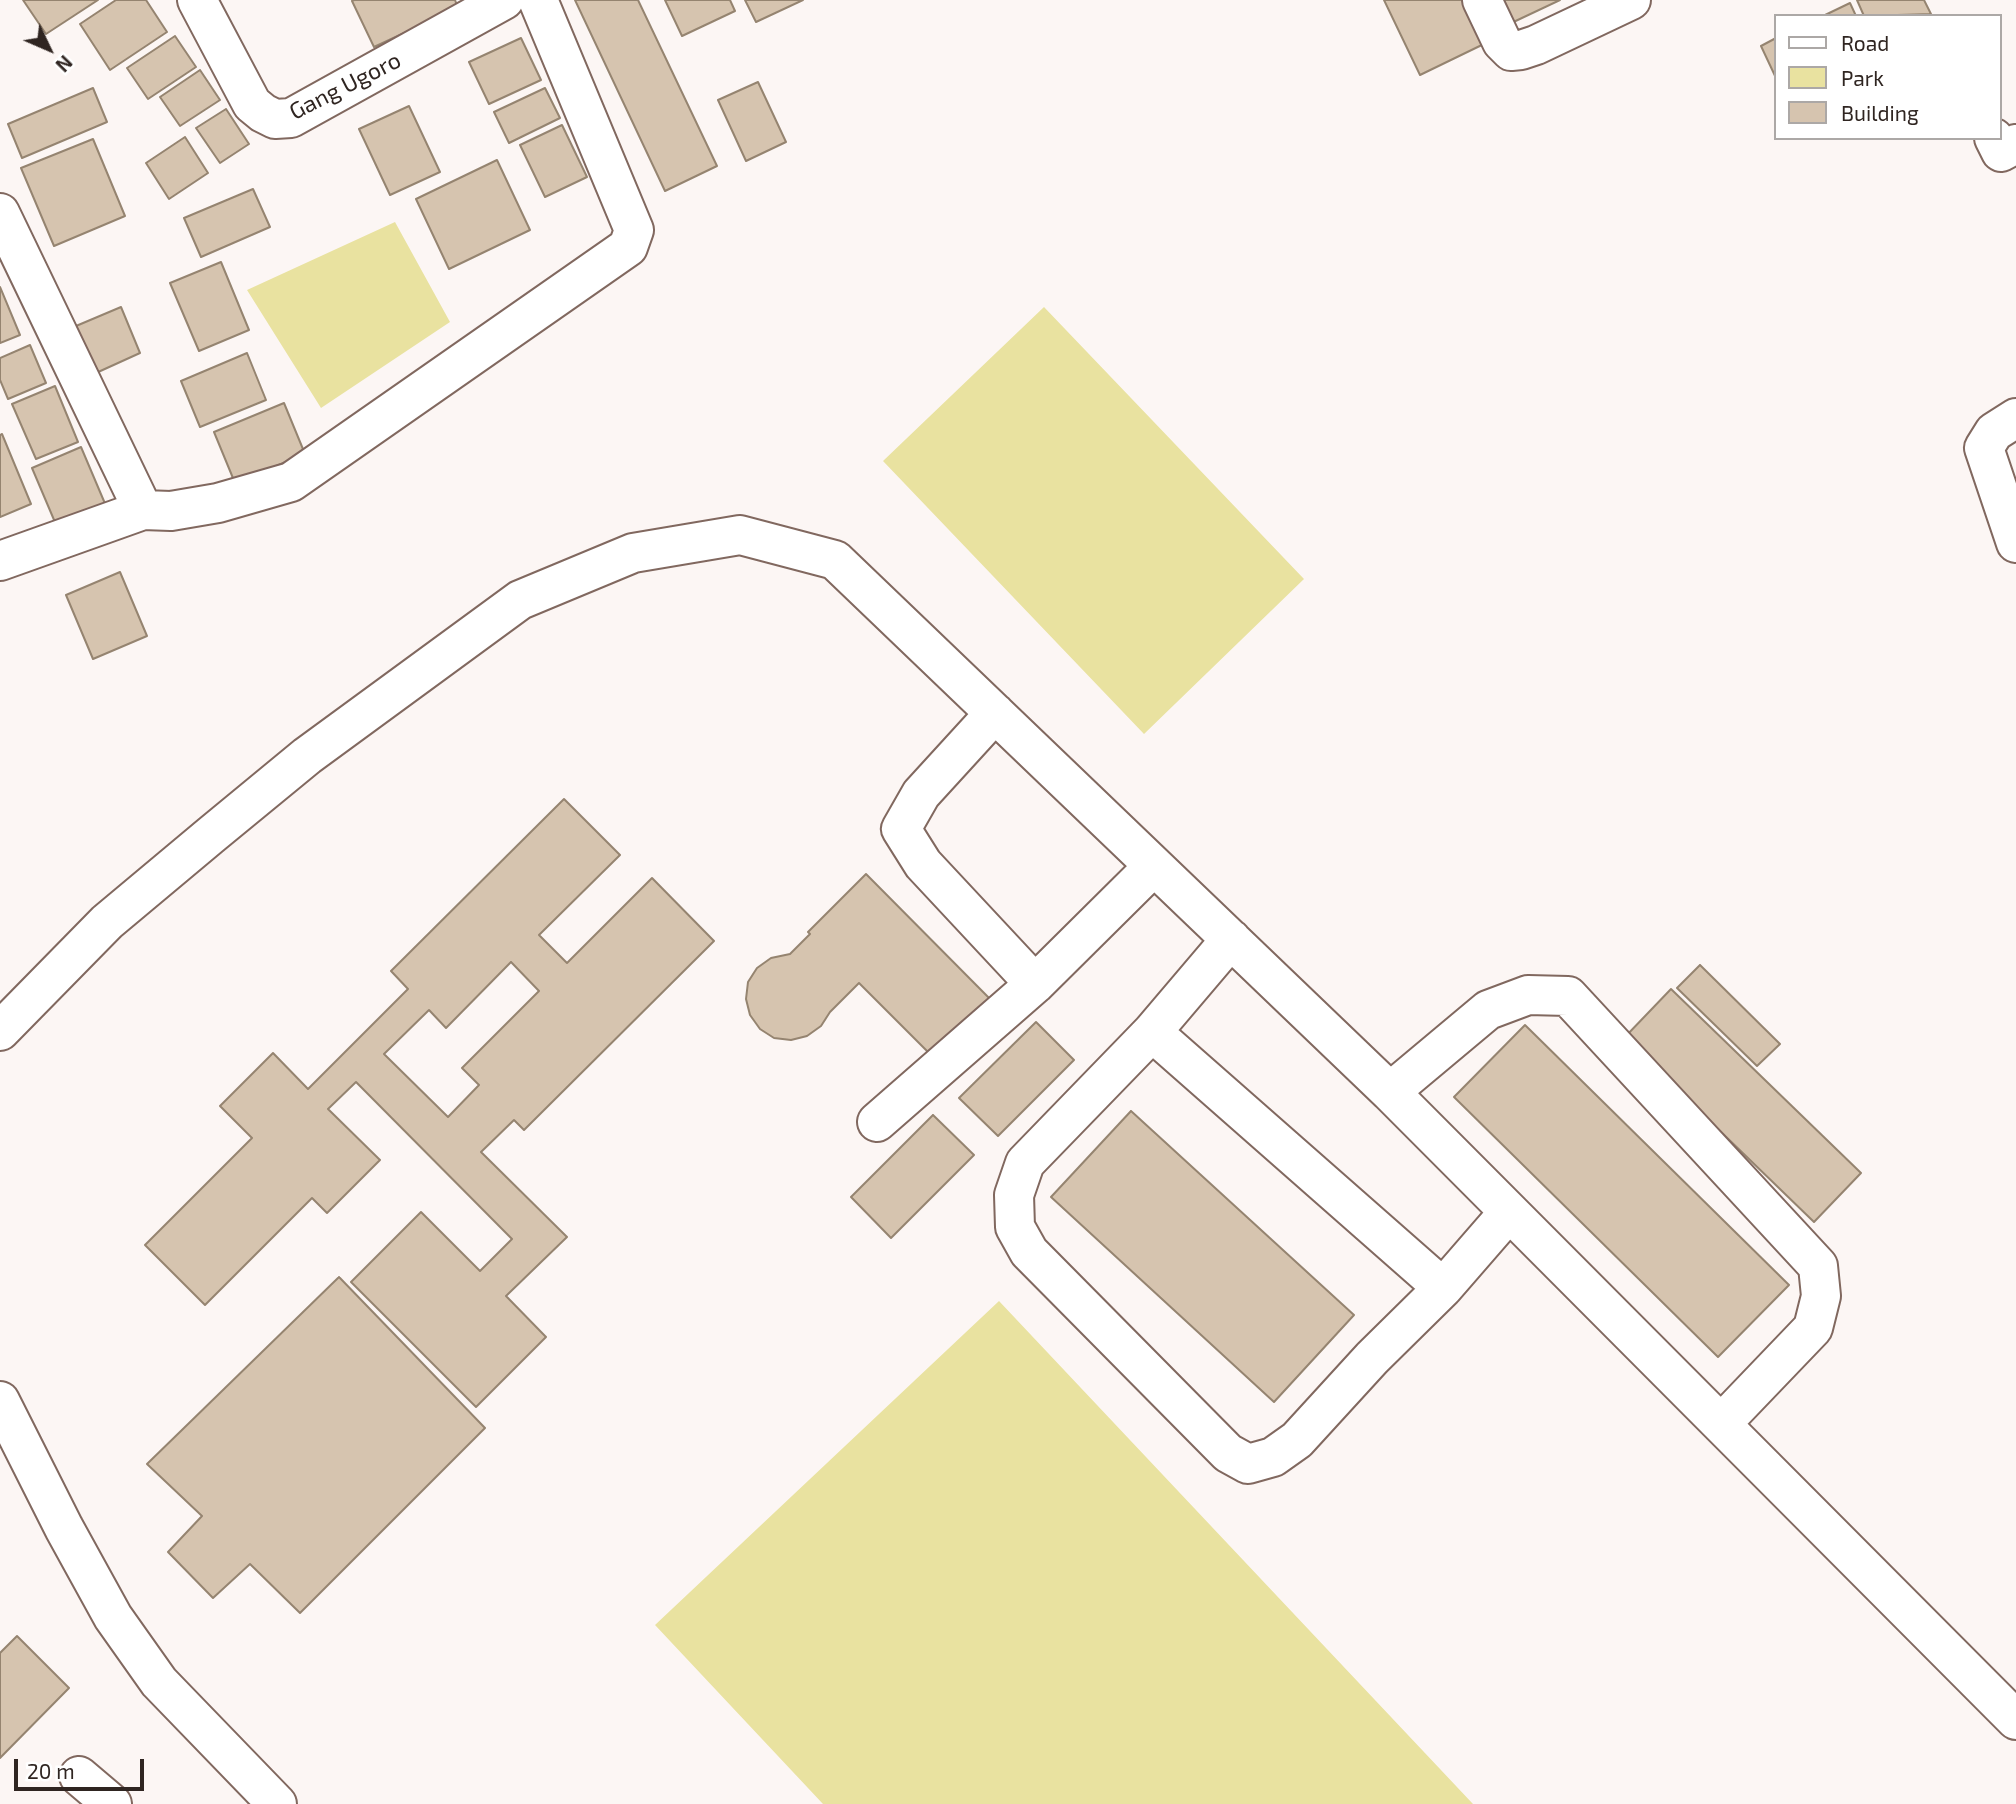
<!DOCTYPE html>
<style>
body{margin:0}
#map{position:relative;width:2016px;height:1804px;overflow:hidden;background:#fcf6f4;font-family:"Exo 2",sans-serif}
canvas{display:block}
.legend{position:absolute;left:1774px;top:14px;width:228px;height:126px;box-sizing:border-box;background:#fff;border:2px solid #aca8a6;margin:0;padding:9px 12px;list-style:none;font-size:21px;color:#2f2521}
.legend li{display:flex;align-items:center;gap:14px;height:35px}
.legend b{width:35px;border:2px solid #aca8a6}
.north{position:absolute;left:14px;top:14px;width:70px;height:70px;-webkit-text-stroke:5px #fff;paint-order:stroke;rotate:134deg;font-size:19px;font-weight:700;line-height:28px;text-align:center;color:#2f2521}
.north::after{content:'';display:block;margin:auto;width:24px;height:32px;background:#2f2521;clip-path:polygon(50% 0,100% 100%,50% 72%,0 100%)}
.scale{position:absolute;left:14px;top:1759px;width:130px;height:32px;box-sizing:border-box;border:4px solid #2f2521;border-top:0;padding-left:9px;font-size:21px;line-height:24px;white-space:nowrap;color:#2f2521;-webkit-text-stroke:5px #fff;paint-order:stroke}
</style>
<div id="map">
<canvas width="2016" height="1804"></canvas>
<ul class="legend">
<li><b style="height:9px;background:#fff"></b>Road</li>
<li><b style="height:19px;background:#e9e2a0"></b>Park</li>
<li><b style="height:19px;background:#d6c4af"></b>Building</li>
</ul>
<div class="north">N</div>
<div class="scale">20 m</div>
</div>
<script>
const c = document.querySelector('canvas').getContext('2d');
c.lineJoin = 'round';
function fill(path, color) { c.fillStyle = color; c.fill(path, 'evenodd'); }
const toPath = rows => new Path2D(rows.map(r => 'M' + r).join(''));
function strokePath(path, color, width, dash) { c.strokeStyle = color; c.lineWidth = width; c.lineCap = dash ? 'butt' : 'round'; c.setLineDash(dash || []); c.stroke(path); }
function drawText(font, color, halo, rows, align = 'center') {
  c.font = font + ' "Exo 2",sans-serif'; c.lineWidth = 6; c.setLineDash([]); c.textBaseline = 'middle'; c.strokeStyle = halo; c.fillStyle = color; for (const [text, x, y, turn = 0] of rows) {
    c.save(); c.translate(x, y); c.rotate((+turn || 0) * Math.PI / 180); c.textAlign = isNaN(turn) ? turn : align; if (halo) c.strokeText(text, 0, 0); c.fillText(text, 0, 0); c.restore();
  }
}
fill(toPath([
 [395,222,450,322,321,408,247,290],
 [1044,307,1304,579,1144,734,883,461],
 [999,1301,1473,1804,823,1804,655,1625]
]), '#e9e2a0');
const building = toPath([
 [23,0,98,0,46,34,23,0],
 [116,0,146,0,167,32,110,70,80,24,116,0],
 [354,0,455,0,458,8,374,47,352,1,354,0],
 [575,0,638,0,717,166,665,191,575,0],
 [665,0,730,0,735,11,682,36,665,0],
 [745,0,803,0,756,22,745,0],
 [1384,0,1468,0,1488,42,1420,75,1384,0],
 [1493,0,1560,0,1505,26,1493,0],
 [1857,0,1924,0,1931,14,1864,16,1857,0],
 [1850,3,1856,16,1823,16,1850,3],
 [175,36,196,67,148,99,127,68,175,36],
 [521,38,541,80,489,104,469,62,521,38],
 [1776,38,1776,78,1761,46,1776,38],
 [200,70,220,100,180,126,160,97,200,70],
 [758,82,786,142,746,161,718,100,758,82],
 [93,88,107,122,22,158,8,124,93,88],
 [545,88,560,118,509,143,494,112,545,88],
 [409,106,440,172,390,195,359,129,409,106],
 [226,109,249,144,220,163,196,128,226,109],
 [562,125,587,177,545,197,520,145,562,125],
 [185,137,208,173,169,199,146,163,185,137],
 [93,139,125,216,54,246,21,168,93,139],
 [497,160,530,230,449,269,416,199,497,160],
 [253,189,270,227,201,257,184,218,253,189],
 [221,262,249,330,199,351,170,283,221,262],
 [0,287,20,335,0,343,0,287],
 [121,307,140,353,96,373,76,326,121,307],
 [30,345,46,383,8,399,0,380,0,358,30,345],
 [247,353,266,400,200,427,181,381,247,353],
 [55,386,78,442,36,459,12,404,55,386],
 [284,403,305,454,235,483,214,432,284,403],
 [2,434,31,504,0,517,0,435,2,434],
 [81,447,109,513,60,534,32,468,81,447],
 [120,572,147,636,93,659,66,595,120,572],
 [564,799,620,855,539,935,567,963,652,878,714,941,524,1130,514,1120,481,1152,567,1237,506,1296,546,1337,476,1407,351,1282,421,1212,480,1271,512,1239,356,1082,328,1109,380,1160,327,1213,312,1198,205,1305,145,1245,252,1138,220,1106,273,1053,308,1089,408,989,391,971,564,799],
 [511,962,539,991,462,1068,479,1085,448,1117,384,1054,429,1010,446,1028,511,962],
 [866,874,996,1005,938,1062,859,983,830,1012,821,1026,807,1036,791,1040,774,1038,760,1029,750,1015,746,999,748,982,757,968,771,958,790,954,810,934,808,932,866,874],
 [1700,965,1780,1044,1757,1066,1677,988,1700,965],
 [1671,989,1861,1173,1814,1222,1624,1038,1671,989],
 [1036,1022,1074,1060,998,1136,959,1098,1036,1022],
 [1525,1025,1789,1285,1718,1357,1454,1097,1525,1025],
 [1131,1111,1354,1315,1274,1402,1051,1197,1131,1111],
 [933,1115,974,1155,891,1238,851,1197,933,1115],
 [339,1277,485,1428,300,1613,250,1564,213,1598,168,1552,202,1516,147,1464,339,1277],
 [17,1636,69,1688,0,1758,0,1653,17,1636]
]);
fill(building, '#d6c4af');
strokePath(building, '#958470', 2);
const minor = toPath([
 [197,0,252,104,263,113,275,119,291,118,504,0],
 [1482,0,1502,42,1511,51,1521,50,1536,45,1631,0],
 [1994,138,2001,152,2016,144],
 [0,213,143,510],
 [2016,418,1994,432,1984,448,2016,543],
 [0,561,143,510,171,511,218,503,291,482,628,247,634,230,538,0],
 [995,713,921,794,901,829,923,864,1035,984],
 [0,1031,107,922,211,835,307,756,520,600,633,553,740,535,835,560,1390,1092,2016,1720],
 [1152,1032,1443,1288,1372,1358,1297,1440,1273,1457,1248,1464,1228,1453,1029,1252,1015,1227,1014,1195,1025,1163,1152,1032,1231,939],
 [1390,1092,1488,1010,1528,995,1568,996,1818,1266,1821,1296,1813,1328,1721,1424],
 [877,1122,1035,984,1154,866],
 [1443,1288,1509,1212],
 [0,1401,64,1528,113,1617,159,1682,277,1804],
 [79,1776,112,1804]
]);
strokePath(minor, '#81685f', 42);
strokePath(minor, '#fff', 38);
drawText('23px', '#2f2521', '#fff', [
 ["Gang Ugoro",345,86,-27]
]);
</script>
